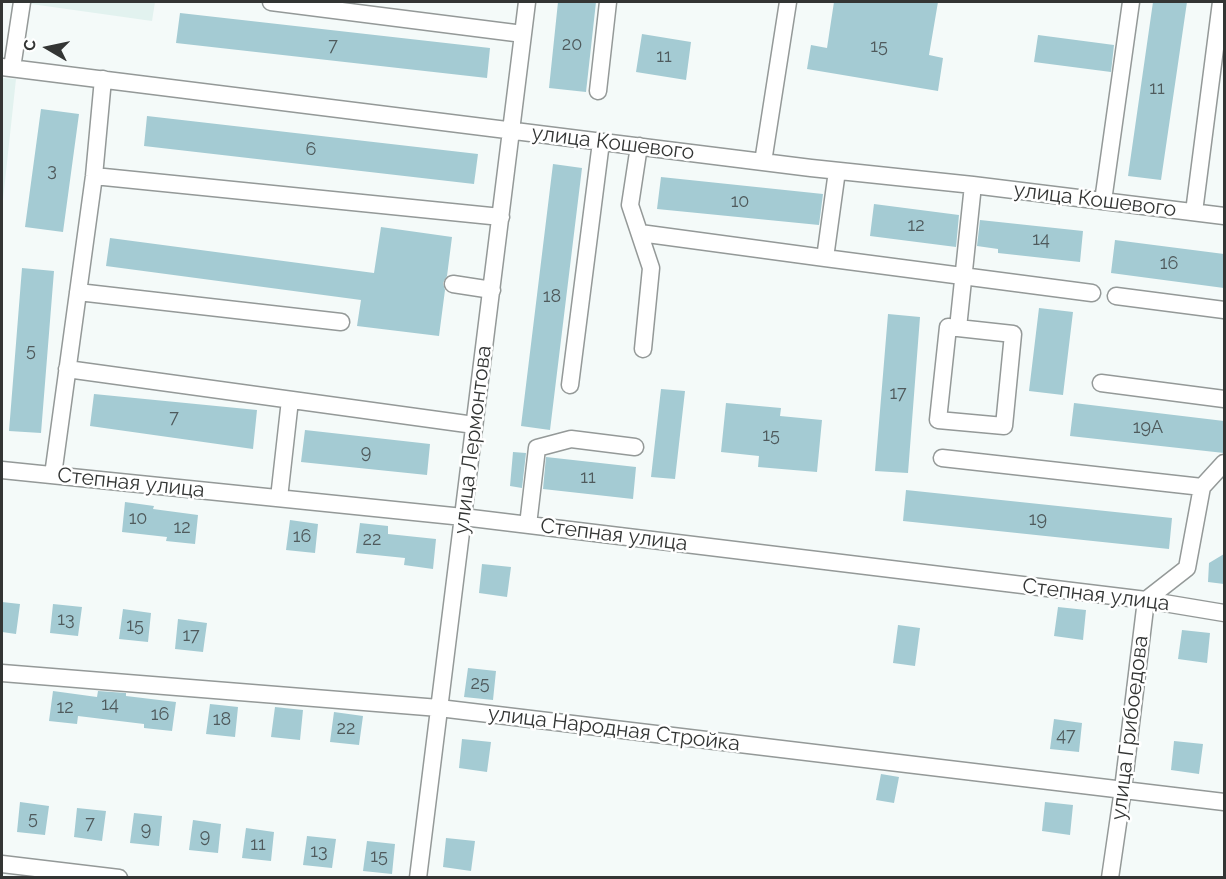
<!DOCTYPE html>
<meta charset="utf-8">
<style>
body{margin:0}
#map{position:relative;width:1226px;height:879px;overflow:hidden;background:#f4faf9;font-family:Raleway,sans-serif}
canvas{display:block}
.frame{position:absolute;inset:0;border:3px solid #333534;pointer-events:none}
.north{position:absolute;left:18px;top:18px;width:60px;height:60px;-webkit-text-stroke:4px #fff;paint-order:stroke;rotate:279deg;font-size:16px;font-weight:700;line-height:24px;text-align:center;color:#333534}
.north::after{content:'';display:block;margin:auto;width:21px;height:27px;background:#333534;clip-path:polygon(50% 0,100% 100%,50% 72%,0 100%)}
</style>
<div id="map">
<canvas width="1226" height="879"></canvas>
<div class="frame"></div>
<div class="north">С</div>
</div>
<script>
const c = document.querySelector('canvas').getContext('2d');
c.lineJoin = 'round';
function fill(path, color) { c.fillStyle = color; c.fill(path, 'evenodd'); }
const toPath = rows => new Path2D(rows.map(r => 'M' + r).join(''));
function strokePath(path, color, width, dash) { c.strokeStyle = color; c.lineWidth = width; c.lineCap = dash ? 'butt' : 'round'; c.setLineDash(dash || []); c.stroke(path); }
function drawText(font, color, halo, rows, align = 'center') {
  c.font = font + ' Raleway,sans-serif'; c.lineWidth = 5; c.setLineDash([]); c.textBaseline = 'middle'; c.strokeStyle = halo; c.fillStyle = color; for (const [text, x, y, turn = 0] of rows) {
    c.save(); c.translate(x, y); c.rotate((+turn || 0) * Math.PI / 180); c.textAlign = isNaN(turn) ? turn : align; if (halo) c.strokeText(text, 0, 0); c.fillText(text, 0, 0); c.restore();
  }
}
fill(toPath([
 [17,2,155,2,152,21],
 [2,78,16,79,2,209]
]), '#e2f2ef');
fill(toPath([
 [558,2,596,2,586,92,549,88],
 [834,2,938,2,929,55,943,58,938,91,807,69,811,45,827,48],
 [1153,2,1187,2,1161,180,1128,176],
 [180,13,490,48,487,78,176,43],
 [642,34,691,42,686,80,636,72],
 [1038,35,1114,45,1111,72,1034,62],
 [41,109,79,114,63,232,25,227],
 [147,116,478,154,474,184,144,146],
 [553,164,582,168,550,430,521,426],
 [661,177,823,194,819,225,657,209],
 [874,204,959,215,956,247,870,236],
 [980,220,1083,231,1080,262,998,253,998,249,977,246],
 [381,227,452,237,447,276,443,283,445,290,439,336,357,326,361,300,106,266,110,238,374,273],
 [1115,240,1224,254,1224,288,1111,273],
 [22,268,54,271,41,433,9,431],
 [1039,308,1073,312,1063,395,1029,391],
 [888,314,920,317,908,473,875,471],
 [661,389,685,391,675,479,651,477],
 [94,394,257,410,253,449,90,426],
 [726,403,781,408,780,416,822,420,817,472,758,467,759,456,721,452],
 [1074,403,1224,421,1224,453,1070,436],
 [305,430,430,444,427,475,301,462],
 [513,452,526,453,522,488,510,486],
 [546,457,636,467,633,499,543,489],
 [906,490,1172,518,1169,549,903,521],
 [125,502,154,506,153,509,198,515,195,544,166,541,167,537,122,532],
 [290,520,318,524,315,553,286,550],
 [360,523,388,526,388,534,436,539,433,569,404,565,405,558,356,553],
 [1224,554,1224,584,1208,582,1209,563],
 [482,564,511,567,507,597,479,593],
 [2,602,20,604,16,634,2,632],
 [53,604,82,607,78,636,50,633],
 [1058,607,1086,610,1083,640,1054,636],
 [123,609,151,613,148,642,119,639],
 [178,619,207,623,203,652,175,649],
 [898,625,920,628,915,666,893,663],
 [1182,630,1210,633,1207,663,1178,659],
 [468,668,496,671,493,700,464,697],
 [53,691,97,697,98,691,126,693,126,696,176,702,172,731,144,728,144,724,78,716,77,724,49,721],
 [210,704,238,707,235,737,206,734],
 [275,707,303,710,300,740,271,737],
 [334,712,363,716,359,745,330,742],
 [1054,719,1082,723,1079,752,1050,749],
 [462,739,491,742,487,772,459,768],
 [1174,741,1203,744,1199,774,1171,770],
 [881,774,899,777,894,803,876,800],
 [20,802,49,806,45,835,17,832],
 [1045,802,1073,805,1070,835,1042,831],
 [77,808,106,811,102,841,74,837],
 [134,813,162,816,159,846,130,843],
 [193,820,221,824,218,853,189,850],
 [246,828,274,832,271,861,242,858],
 [307,836,336,839,332,868,303,865],
 [446,838,475,841,471,871,443,867],
 [367,841,395,844,392,874,363,871]
]), '#a4cbd3');
const minor = toPath([
 [271,2,523,34],
 [2,67,811,168,973,185,1224,216],
 [12,68,22,2],
 [598,91,608,2],
 [639,146,630,205,651,268,643,349],
 [763,162,788,2],
 [94,176,501,217],
 [1103,201,1131,2],
 [1194,212,1221,2],
 [640,233,825,258,837,171],
 [825,258,1092,293],
 [453,284,492,290],
 [78,292,341,322],
 [1116,296,1224,310],
 [958,328,1013,334,1004,426,938,420,948,327,958,328,973,185],
 [67,369,474,425],
 [1101,383,1224,399],
 [570,385,601,142],
 [942,458,1202,487],
 [2,470,463,517,1146,600,1224,613],
 [53,475,94,176,103,79],
 [279,498,290,400],
 [528,525,537,448,571,439,635,447],
 [2,673,439,708,1224,802],
 [2,864,119,878],
 [418,878,527,2],
 [1110,878,1123,789,1146,600,1187,568,1202,487,1224,463]
]);
strokePath(minor, '#949998', 19);
strokePath(minor, '#fff', 16);
drawText('18px', '#4f5a5c', null, [
 ["20",572,45],
 ["7",333,46],
 ["15",879,47],
 ["11",664,57],
 ["11",1157,89],
 ["6",311,150],
 ["3",52,171],
 ["10",740,202],
 ["12",916,226],
 ["14",1041,240],
 ["16",1169,264],
 ["18",552,297],
 ["5",31,351],
 ["17",898,394],
 ["7",174,418],
 ["19А",1148,428],
 ["15",771,436],
 ["9",366,453],
 ["11",588,478],
 ["10",138,519],
 ["19",1038,520],
 ["12",182,528],
 ["16",302,537],
 ["22",372,540],
 ["13",66,620],
 ["15",135,626],
 ["17",191,636],
 ["25",480,684],
 ["14",110,705],
 ["12",65,708],
 ["16",160,715],
 ["18",222,720],
 ["22",346,729],
 ["47",1066,736],
 ["5",33,819],
 ["7",90,824],
 ["9",146,830],
 ["9",205,837],
 ["11",258,845],
 ["13",319,852],
 ["15",379,857]
]);
drawText('21px', '#333534', '#fff', [
 ["улица Кошевого",613,143,7],
 ["улица Кошевого",1095,200,7],
 ["улица Лермонтова",473,440,-83],
 ["Степная улица",131,483,6],
 ["Степная улица",614,535,7],
 ["Степная улица",1096,595,7],
 ["улица Грибоедова",1130,728,-83],
 ["улица Народная Стройка",614,729,7]
]);
</script>
